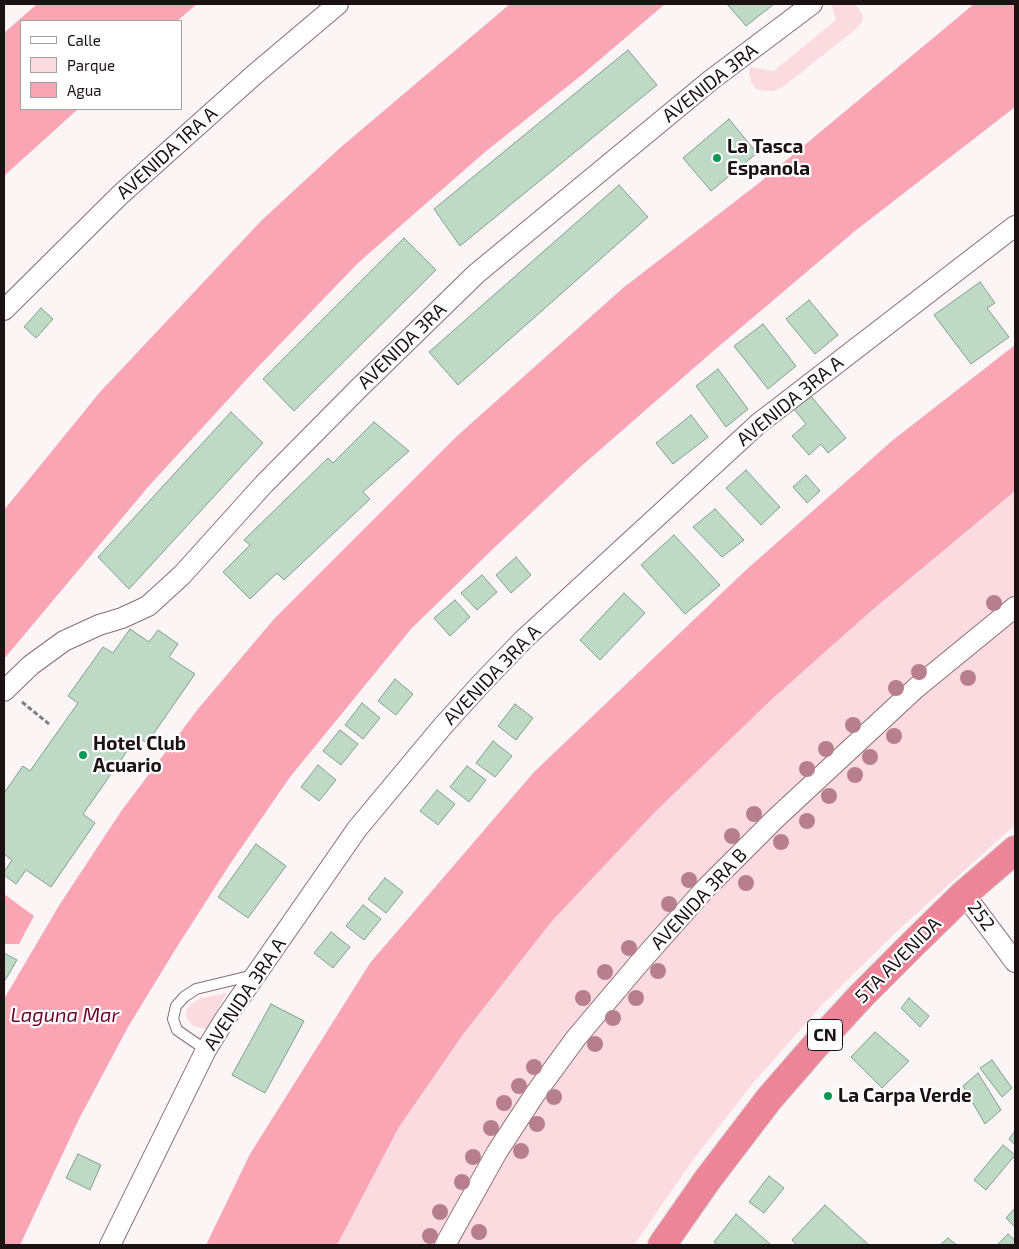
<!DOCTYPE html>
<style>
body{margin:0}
#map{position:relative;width:1019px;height:1249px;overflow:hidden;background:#fcf5f6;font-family:"Exo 2",sans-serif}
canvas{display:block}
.frame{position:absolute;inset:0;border:5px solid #1c1113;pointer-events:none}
.legend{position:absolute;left:20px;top:20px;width:162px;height:90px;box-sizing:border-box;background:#fff;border:1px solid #a4a0a1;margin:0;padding:6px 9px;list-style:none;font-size:15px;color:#1c1113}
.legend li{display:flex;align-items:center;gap:10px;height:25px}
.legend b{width:25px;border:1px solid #a4a0a1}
</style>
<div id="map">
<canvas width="1019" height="1249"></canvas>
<div class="frame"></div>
<ul class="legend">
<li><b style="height:6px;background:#fff"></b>Calle</li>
<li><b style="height:14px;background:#fcdbe0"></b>Parque</li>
<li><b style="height:14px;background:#faa5b3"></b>Agua</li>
</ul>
</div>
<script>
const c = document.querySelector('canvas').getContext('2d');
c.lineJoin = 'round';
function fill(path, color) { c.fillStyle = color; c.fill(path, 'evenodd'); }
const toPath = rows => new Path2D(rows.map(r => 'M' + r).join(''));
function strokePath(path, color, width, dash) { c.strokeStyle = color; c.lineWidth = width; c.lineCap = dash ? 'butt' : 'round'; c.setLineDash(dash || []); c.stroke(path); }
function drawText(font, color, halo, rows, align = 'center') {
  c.font = font + ' "Exo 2",sans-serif'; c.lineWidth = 4.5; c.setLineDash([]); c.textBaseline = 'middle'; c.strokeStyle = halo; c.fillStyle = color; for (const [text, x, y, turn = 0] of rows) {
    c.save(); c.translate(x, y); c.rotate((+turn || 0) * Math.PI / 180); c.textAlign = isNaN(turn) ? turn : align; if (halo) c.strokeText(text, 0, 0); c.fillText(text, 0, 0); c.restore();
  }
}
fill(toPath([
 [831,4,855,4,862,13,863,21,856,29,784,86,774,91,765,91,756,89,751,82,749,74,750,67,774,71,836,20],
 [1015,491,1015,825,896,932,823,1004,754,1082,693,1160,634,1245,337,1245,399,1127,464,1033,552,921,655,812,771,700,871,611],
 [227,993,206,1029,193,1026,187,1019,186,1011,191,1004,201,998]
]), '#fcdbe0');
fill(toPath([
 [37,4,197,4,177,21,21,21,21,109,78,109,4,176,4,33],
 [510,4,665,4,583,74,485,152,358,263,257,368,148,487,4,659,4,510,100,392,261,221,341,147],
 [974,4,1015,4,1015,107,855,231,711,353,578,469,496,546,411,629,290,777,230,864,175,950,128,1027,79,1119,20,1245,4,1245,4,999,60,904,122,810,198,709,274,619,457,436,623,288,759,183],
 [1015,345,1015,491,871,611,771,700,655,812,552,921,464,1033,399,1127,337,1245,206,1245,250,1154,370,963,534,772,746,570,893,440],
 [4,894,34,916,19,944,4,944]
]), '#faa5b3');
const building = toPath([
 [727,4,774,4,746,26,727,4],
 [628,50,657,85,460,246,434,209,628,50],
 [729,119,757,153,711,191,683,158,729,119],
 [619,185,648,217,458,385,429,352,619,185],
 [404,238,436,270,294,411,263,379,404,238],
 [980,282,995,303,987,308,1009,337,971,364,934,315,980,282],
 [809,300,838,335,815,354,786,319,809,300],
 [41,308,53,319,36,338,24,327,41,308],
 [763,324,796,366,768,389,734,346,763,324],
 [718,369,748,409,726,427,696,386,718,369],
 [810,395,846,438,828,453,821,444,809,455,792,436,806,424,794,409,810,395],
 [231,412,263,443,129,589,98,557,231,412],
 [691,415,708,437,673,464,656,443,691,415],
 [374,422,409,451,363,492,370,499,284,580,277,573,250,599,223,572,250,545,244,540,328,458,333,463,374,422],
 [746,470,780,507,761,525,726,488,746,470],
 [806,475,820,491,807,503,793,487,806,475],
 [715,509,744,540,722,557,693,527,715,509],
 [674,535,720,585,685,614,641,565,674,535],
 [516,557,531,575,511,593,496,575,516,557],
 [482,575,497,592,477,610,461,593,482,575],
 [624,593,645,613,600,660,580,640,624,593],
 [455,600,470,617,450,636,434,618,455,600],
 [130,629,149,642,158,630,178,644,169,657,195,674,147,743,137,737,83,814,95,823,51,887,26,870,16,884,4,875,4,872,12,860,4,854,4,793,23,766,30,771,78,703,68,696,103,647,113,653,130,629],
 [395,679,413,694,396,715,378,701,395,679],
 [362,703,380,718,363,739,345,725,362,703],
 [515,704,533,718,516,740,498,726,515,704],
 [340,730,358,744,341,765,323,751,340,730],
 [493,741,512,756,495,777,476,763,493,741],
 [318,765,336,780,319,801,301,787,318,765],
 [467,766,486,780,469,802,450,787,467,766],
 [437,790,455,804,438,825,420,811,437,790],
 [256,844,286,866,248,918,218,897,256,844],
 [385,878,403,892,386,913,368,899,385,878],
 [363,905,381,919,364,940,346,926,363,905],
 [331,932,350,947,333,968,314,953,331,932],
 [4,953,17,960,4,982,4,953],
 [909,998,929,1016,920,1027,901,1008,909,998],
 [271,1004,304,1021,265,1093,232,1075,271,1004],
 [875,1032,909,1061,882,1088,851,1057,875,1032],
 [992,1060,1012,1088,1002,1097,980,1068,992,1060],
 [978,1073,1001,1110,985,1124,963,1086,978,1073],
 [1015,1131,1015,1145,1009,1139,1015,1131],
 [1003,1145,1015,1155,986,1190,974,1180,1003,1145],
 [78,1154,101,1165,90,1190,66,1178,78,1154],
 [769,1176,784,1188,764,1213,749,1202,769,1176],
 [825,1205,869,1245,797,1245,792,1240,825,1205],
 [1015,1208,1015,1227,1006,1218,1015,1208],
 [736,1214,771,1245,717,1245,714,1242,736,1214],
 [1008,1234,1015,1240,1015,1245,997,1245,1008,1234],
 [948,1238,957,1245,940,1245,948,1238]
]);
fill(building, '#bed9c6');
strokePath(building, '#849e8c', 1);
const lane = toPath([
 [206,1050,177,1030,173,1019,176,1006,184,997,196,989,254,975]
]);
const street = toPath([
 [4,310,121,194,254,75,338,4],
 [4,691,31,665,64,641,99,625,122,618,148,606,182,575,264,484,359,388,476,274,711,80,812,4],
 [964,894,1015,962],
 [110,1245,206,1050,225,1019,357,829,442,727,479,686,523,640,758,424,1015,226],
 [445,1245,497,1152,535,1094,576,1038,641,961,705,889,775,819,916,688,1015,607]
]);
const highway = toPath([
 [662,1245,708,1179,769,1099,815,1046,861,996,914,943,964,894,1015,850]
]);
strokePath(lane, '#8a6c70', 12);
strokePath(street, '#8a6c70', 22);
strokePath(highway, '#d6d4d5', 30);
strokePath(toPath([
 [22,702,49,724]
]), '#867d7e', 3, [5, 2.5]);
strokePath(lane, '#fff', 10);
strokePath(street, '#fff', 20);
strokePath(highway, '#ed8598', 28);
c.fillStyle = '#b77f8e';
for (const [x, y] of [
 [994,603],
 [919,672],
 [968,678],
 [896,688],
 [853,725],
 [894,736],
 [826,749],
 [870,757],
 [807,769],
 [855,775],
 [829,796],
 [754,814],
 [807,821],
 [732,836],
 [781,842],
 [689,880],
 [746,883],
 [669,904],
 [629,948],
 [658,971],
 [605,972],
 [583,998],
 [636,998],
 [613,1018],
 [595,1044],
 [534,1067],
 [519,1086],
 [554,1097],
 [504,1103],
 [537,1124],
 [491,1128],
 [521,1151],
 [473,1157],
 [462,1182],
 [440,1212],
 [479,1232],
 [430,1236]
]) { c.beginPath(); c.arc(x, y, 8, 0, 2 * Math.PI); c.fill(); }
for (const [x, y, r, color] of [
 [717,158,5,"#0e9756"],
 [83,755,5,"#0e9756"],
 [828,1096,5,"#0e9756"]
]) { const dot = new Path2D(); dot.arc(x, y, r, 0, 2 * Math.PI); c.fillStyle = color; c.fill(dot); strokePath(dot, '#fff', 2); }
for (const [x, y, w] of [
 [825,1035,35]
]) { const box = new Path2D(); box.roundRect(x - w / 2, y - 15.5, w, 31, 4); c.fillStyle = '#fff'; c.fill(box); strokePath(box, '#1c1113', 1); }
drawText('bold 18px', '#1c1113', null, [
 ["CN",825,1035]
]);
drawText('19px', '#1c1113', '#fff', [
 ["AVENIDA 3RA",710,83,-38],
 ["AVENIDA 1RA A",167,153,-42],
 ["AVENIDA 3RA",402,346,-44],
 ["AVENIDA 3RA A",790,401,-39],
 ["AVENIDA 3RA A",492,675,-46],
 ["AVENIDA 3RA B",699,899,-47],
 ["252",981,916,53],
 ["5TA AVENIDA",898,960,-45],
 ["AVENIDA 3RA A",245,994,-56]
]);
drawText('bold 19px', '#1c1113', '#fff', [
 ["La Tasca",727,147],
 ["Espanola",727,169],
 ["Hotel Club",93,744],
 ["Acuario",93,766],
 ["La Carpa Verde",838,1096]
], 'left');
drawText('italic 20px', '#6a0429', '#fff', [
 ["Laguna Mar",65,1015]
]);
</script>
